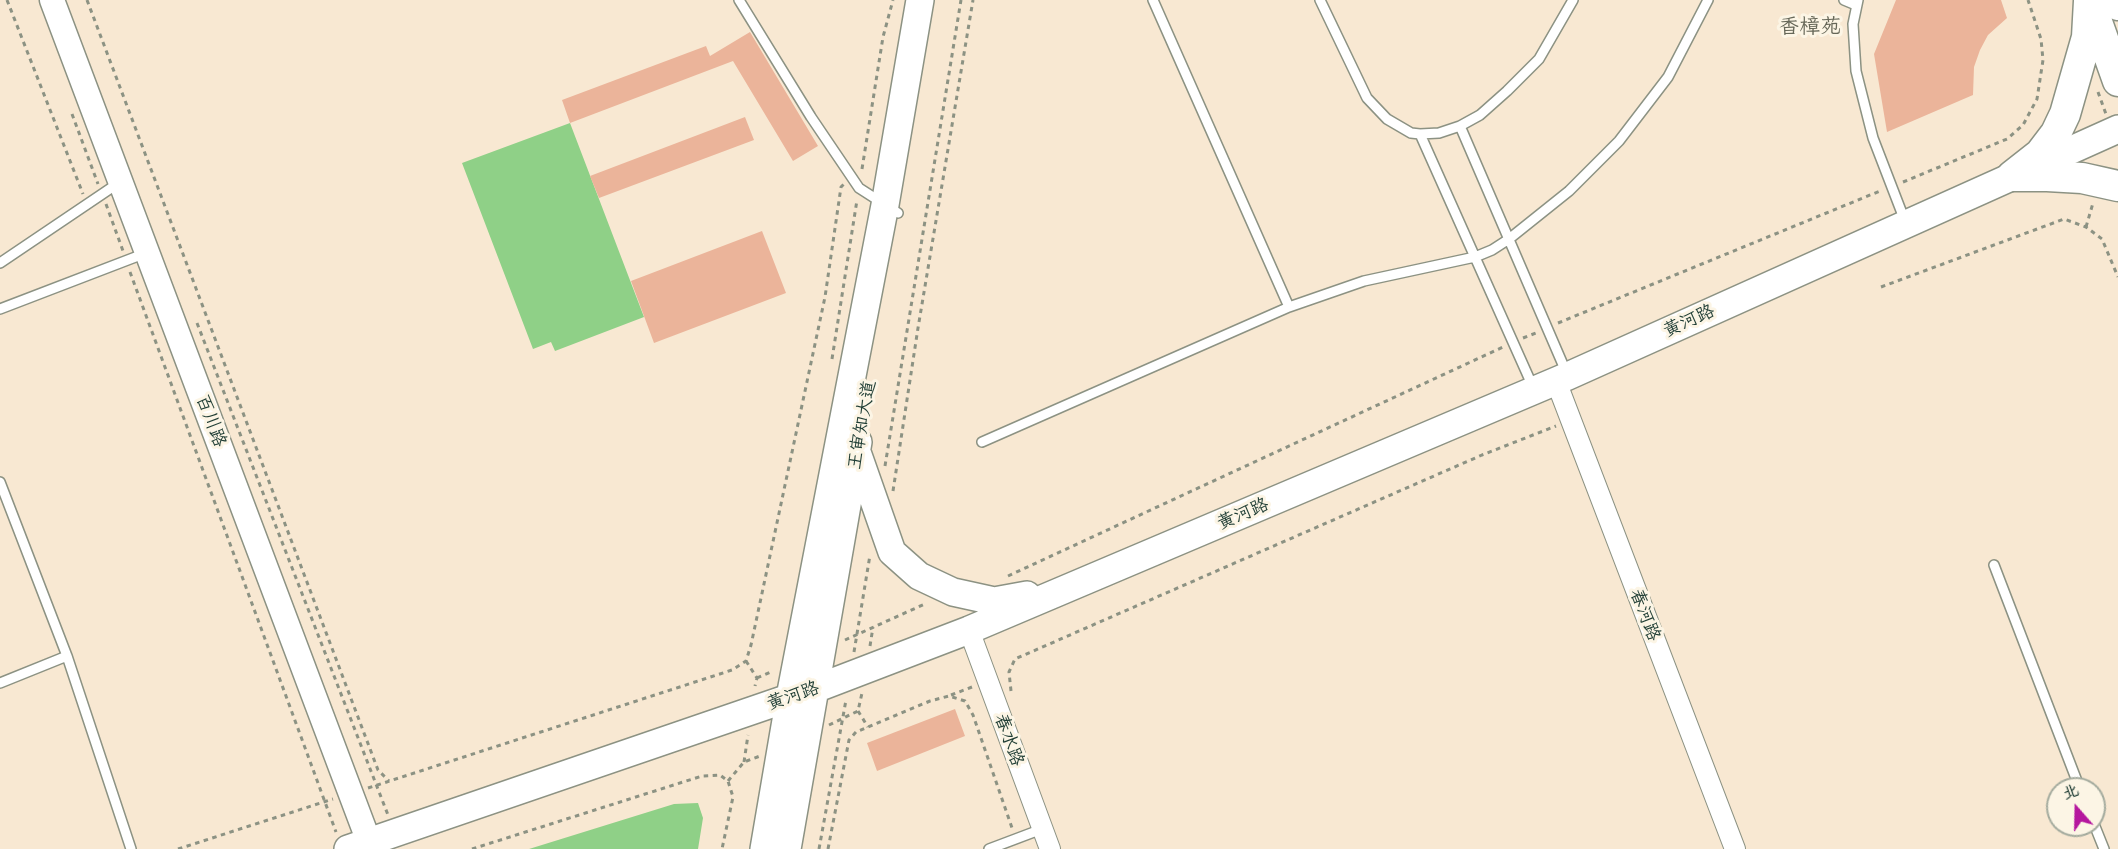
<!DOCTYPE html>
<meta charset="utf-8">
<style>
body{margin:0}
#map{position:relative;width:2118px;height:849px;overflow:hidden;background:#f8e8d2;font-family:"Comic Neue","LXGW WenKai TC",sans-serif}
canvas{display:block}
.north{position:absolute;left:2046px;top:777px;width:60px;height:60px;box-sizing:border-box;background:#fcf5e5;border:2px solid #a4ab9e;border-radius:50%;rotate:340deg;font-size:16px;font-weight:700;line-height:24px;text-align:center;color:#1f3d34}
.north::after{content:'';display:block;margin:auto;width:21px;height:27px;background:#b5179e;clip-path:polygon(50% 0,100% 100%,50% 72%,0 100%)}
</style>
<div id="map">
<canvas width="2118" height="849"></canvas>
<div class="north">北</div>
</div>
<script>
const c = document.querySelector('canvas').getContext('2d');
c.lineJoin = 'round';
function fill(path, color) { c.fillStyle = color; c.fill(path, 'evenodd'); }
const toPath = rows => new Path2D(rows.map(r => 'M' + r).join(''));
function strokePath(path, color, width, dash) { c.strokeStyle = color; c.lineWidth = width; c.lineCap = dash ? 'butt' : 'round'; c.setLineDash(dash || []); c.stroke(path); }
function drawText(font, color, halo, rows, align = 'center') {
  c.font = font + ' "Comic Neue","LXGW WenKai TC",sans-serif'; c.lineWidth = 6; c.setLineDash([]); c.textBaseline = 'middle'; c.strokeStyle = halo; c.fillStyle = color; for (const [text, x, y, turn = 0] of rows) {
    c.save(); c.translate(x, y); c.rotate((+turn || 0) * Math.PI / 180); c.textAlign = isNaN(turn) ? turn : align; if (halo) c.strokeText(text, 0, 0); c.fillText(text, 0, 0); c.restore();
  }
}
fill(toPath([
 [570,123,644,317,555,351,551,342,533,349,462,163],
 [698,803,703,818,698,849,529,849,674,804]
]), '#8fd087');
fill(toPath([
 [1896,0,2001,0,2007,18,1988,35,1980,50,1974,67,1973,95,1887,132,1874,54],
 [750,32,818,146,793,161,733,61,570,123,562,100,706,46,710,56],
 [745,117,754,140,599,198,590,176],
 [762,231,786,293,654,343,631,281],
 [955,709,965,736,877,771,867,743]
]), '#ebb49a');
const service = toPath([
 [739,0,811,117,859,188,898,213],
 [1153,0,1289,307,1364,281,1475,257,1492,250,1509,239,1569,191,1619,141,1668,77,1708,0],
 [1320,0,1367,98,1387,119,1411,133,1420,134,1439,133,1460,126,1480,115,1507,91,1539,59,1573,0],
 [1844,0,1856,5],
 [1858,0,1853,24,1856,71,1873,138,1905,221],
 [1460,126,1567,374],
 [1420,134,1533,387],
 [0,263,120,182],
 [0,309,146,253],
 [982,442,1289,307],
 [0,482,67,656,131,849],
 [1994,565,2080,789],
 [0,683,67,656],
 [2094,824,2104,849],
 [989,849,1042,829]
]);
const minor = toPath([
 [1556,381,1735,849],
 [969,630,1050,849]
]);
const tertiary = toPath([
 [52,0,369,842]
]);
const secondary = toPath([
 [858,455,892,552,919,576,953,592,994,601,1027,595],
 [348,849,815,689,969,630,1568,376,2118,129],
 [764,849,790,697,885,205,920,0],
 [787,849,858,442]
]);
const primary = toPath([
 [2114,0,2118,5],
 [2092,8,2118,81],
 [2012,176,2040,154,2056,133,2065,114,2087,37,2089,1],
 [2012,176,2047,176,2082,178,2118,186]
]);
strokePath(service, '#8c9283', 12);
strokePath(minor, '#8c9283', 22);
strokePath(tertiary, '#8c9283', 27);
strokePath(secondary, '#8c9283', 30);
strokePath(primary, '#8c9283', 33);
strokePath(toPath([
 [7,0,83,194],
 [87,0,378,770,389,781],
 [2098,92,2106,114],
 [72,114,98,184],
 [862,169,883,37,893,0],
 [1903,182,2007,139,2023,125,2037,99,2043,60,2041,39,2028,0],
 [106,204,123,251],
 [2086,227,2093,203],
 [130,272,336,832],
 [1881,287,2064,219,2086,227,2102,239,2118,277],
 [197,323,388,815],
 [1558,323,1880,191],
 [1523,338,1536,333],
 [832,359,857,200],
 [885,466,961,0],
 [893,491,918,328,973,0],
 [1008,576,1503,347],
 [845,640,927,603],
 [870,646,873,627],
 [854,652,870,555],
 [746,661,757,678,755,686],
 [757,678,773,671],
 [1011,691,1009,672,1015,659,1482,455,1556,426],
 [951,695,972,687],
 [858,711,868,727],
 [829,725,858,711,862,693],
 [744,762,748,735],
 [728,781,744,762,760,756],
 [368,788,732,670,746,661,751,645,825,297,841,187,844,184],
 [178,849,333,799],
 [472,849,702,776,720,775,728,781,733,797,722,849],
 [819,849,846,700],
 [828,849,849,740,856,732,930,701,949,696,965,701,973,715,1012,828]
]), '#8c9283', 3, [4.5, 4.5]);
strokePath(service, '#fff', 9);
strokePath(minor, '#fff', 20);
strokePath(tertiary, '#fff', 24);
strokePath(secondary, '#fff', 27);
strokePath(primary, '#fff', 30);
drawText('18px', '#1f3d34', '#fcf5e5', [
 ["黄河路",1689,321,-24],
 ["百川路",211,421,69],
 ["王审知大道",862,425,-80],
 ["黄河路",1243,514,-23],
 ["春河路",1645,615,69],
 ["黄河路",793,696,-19],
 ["春水路",1009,740,70]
]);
drawText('21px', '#666758', '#fcf5e5', [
 ["香樟苑",1810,27]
]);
</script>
